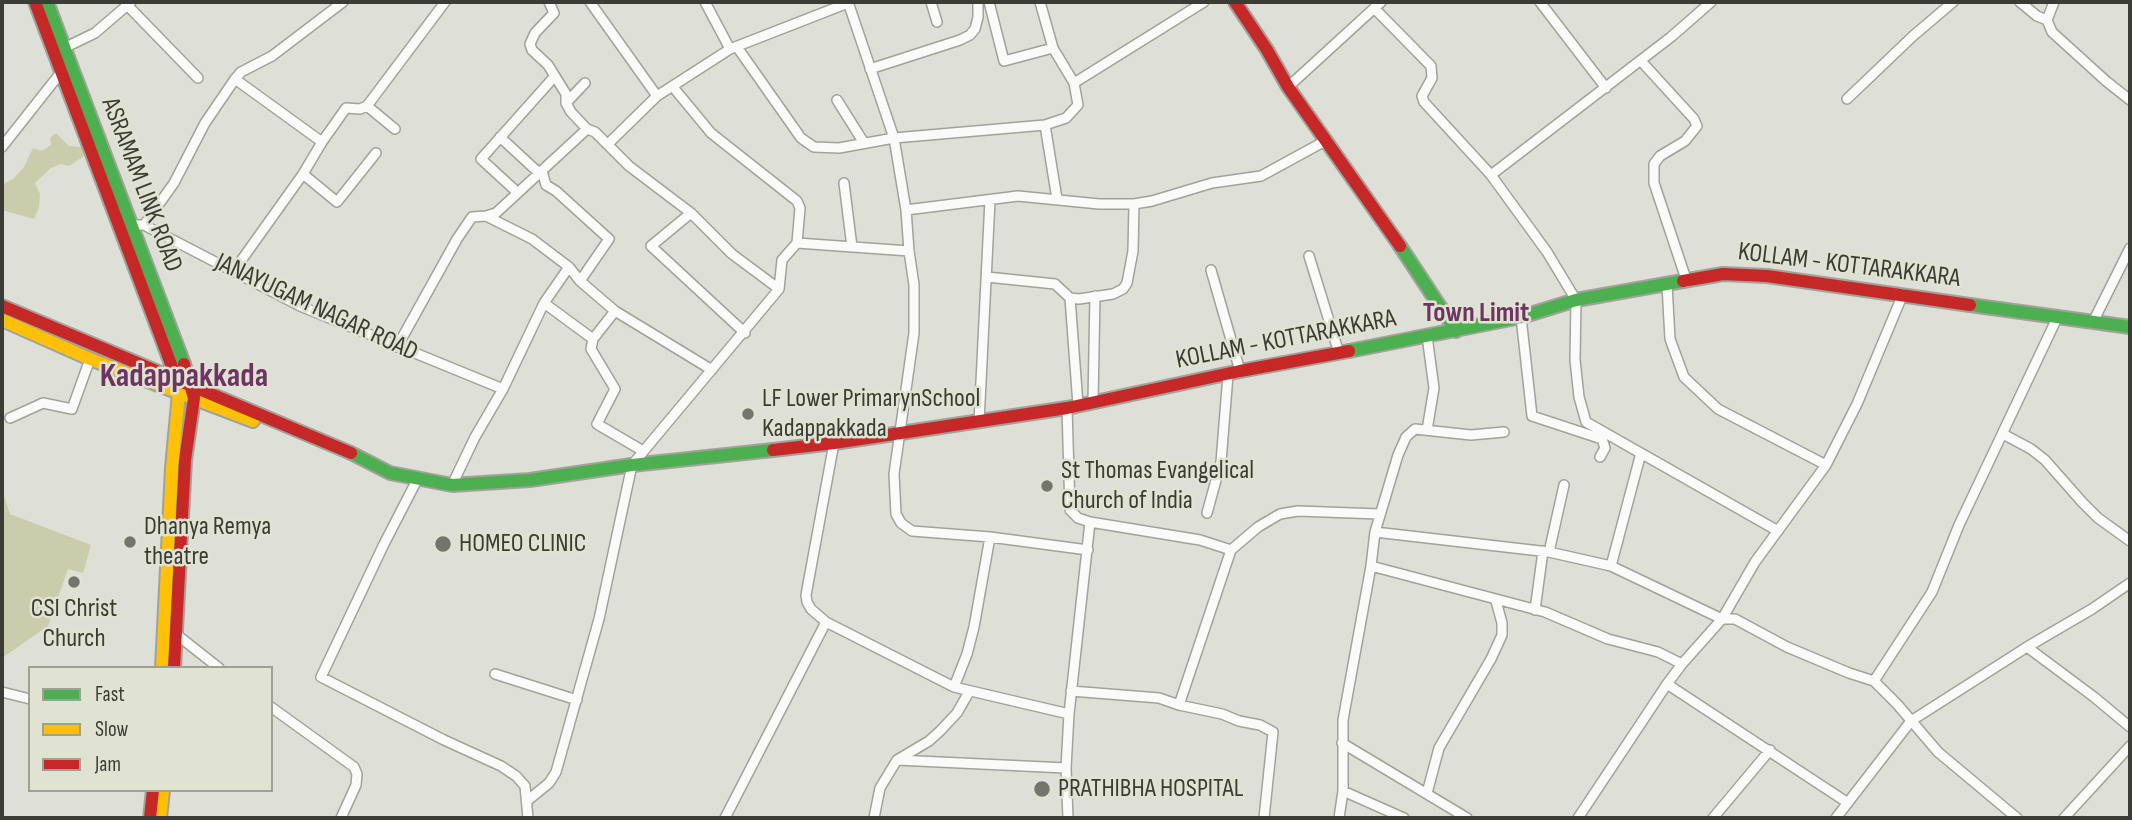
<!DOCTYPE html>
<style>
body{margin:0}
#map{position:relative;width:2132px;height:820px;overflow:hidden;background:#dedfd6;font-family:"Sofia Sans Condensed",sans-serif}
canvas{display:block}
.frame{position:absolute;inset:0;border:4px solid #3b3c35;pointer-events:none}
.legend{position:absolute;left:28px;top:666px;width:245px;height:126px;box-sizing:border-box;background:#e1e3d2;border:2px solid #9fa093;margin:0;padding:9px 12px;list-style:none;font-size:21px;color:#3b3c35}
.legend li{display:flex;align-items:center;gap:14px;height:35px}
.legend b{width:35px;border:2px solid #9fa093}
</style>
<div id="map">
<canvas width="2132" height="820"></canvas>
<div class="frame"></div>
<ul class="legend">
<li><b style="height:9px;background:#4caf50"></b>Fast</li>
<li><b style="height:9px;background:#ffc107"></b>Slow</li>
<li><b style="height:9px;background:#c62828"></b>Jam</li>
</ul>
</div>
<script>
const c = document.querySelector('canvas').getContext('2d');
c.lineJoin = 'round';
function fill(path, color) { c.fillStyle = color; c.fill(path, 'evenodd'); }
const toPath = rows => new Path2D(rows.map(r => 'M' + r).join(''));
function strokePath(path, color, width, dash) { c.strokeStyle = color; c.lineWidth = width; c.lineCap = dash ? 'butt' : 'round'; c.setLineDash(dash || []); c.stroke(path); }
function drawText(font, color, halo, rows, align = 'center') {
  c.font = font + ' "Sofia Sans Condensed",sans-serif'; c.lineWidth = 5; c.setLineDash([]); c.textBaseline = 'middle'; c.strokeStyle = halo; c.fillStyle = color; for (const [text, x, y, turn = 0] of rows) {
    c.save(); c.translate(x, y); c.rotate((+turn || 0) * Math.PI / 180); c.textAlign = isNaN(turn) ? turn : align; if (halo) c.strokeText(text, 0, 0); c.fillText(text, 0, 0); c.restore();
  }
}
fill(toPath([
 [56,133,69,146,82,147,84,156,69,166,60,164,51,168,35,183,40,194,39,208,34,219,2,210,2,185,13,179,24,167,33,148,42,151,51,145,50,138],
 [2,490,10,514,91,545,83,573,68,569,48,626,2,658]
]), '#cacdac');
const street = toPath([
 [549,2,554,13,535,33,530,44,532,50,548,65,566,94,566,103,571,112,587,129],
 [590,2,657,96],
 [705,2,730,49],
 [848,2,894,138,906,210,909,251,914,285,914,333,894,474,896,514,901,523,912,531,990,537,1088,550],
 [931,2,937,22],
 [989,2,1004,61,1053,48],
 [1540,2,1606,88],
 [2020,2,2037,16,2047,20],
 [2054,2,2047,20,2052,32,2106,81,2130,100],
 [129,7,198,78],
 [1374,8,1431,66,1432,78,1422,96,1424,102,1491,175,1547,252,1576,300,1575,360,1579,397,1586,422,1778,531],
 [737,47,801,138,814,147,839,148,894,138,1045,125,1066,118,1078,105,1074,83,1053,48,1040,2],
 [64,48,95,33,131,2],
 [1641,61,1694,119,1697,126,1685,141,1660,156,1654,164,1654,183,1687,282],
 [870,69,960,40,970,35,975,29,978,17,978,2],
 [1074,83,1204,2],
 [673,87,711,133,797,201,800,208,797,243],
 [1288,87,1381,2],
 [1847,99,1913,36,1953,2],
 [837,100,864,143],
 [566,103,585,83],
 [367,106,395,129],
 [1045,125,1057,199],
 [500,137,539,173],
 [322,142,346,108,360,109,367,106,445,2],
 [608,144,657,96,730,49,848,3],
 [2,147,66,66],
 [542,171,546,185,556,191,609,239,580,281],
 [303,174,337,202,376,153],
 [1491,175,1671,37,1711,2],
 [844,183,852,247],
 [518,193,481,159,555,76],
 [906,210,1018,196,1099,204,1134,204,1152,201,1212,183,1261,176,1327,140],
 [691,213,651,246,745,333],
 [486,216,532,239,569,267,580,281,615,311,712,370],
 [131,225,144,225,300,306,503,389],
 [144,225,174,183,205,123,235,79,241,72,272,56,343,2],
 [1309,256,1339,353],
 [1211,270,1240,371],
 [233,272,303,174,322,142,235,79],
 [987,277,1055,284,1070,298,1079,299,1113,294,1123,289,1127,283,1133,251,1134,204],
 [1667,285,1670,339,1684,377,1718,409,1826,465],
 [1070,298,1078,405],
 [544,303,593,339],
 [615,311,593,339,591,349,615,389,597,424,643,451],
 [1521,317,1532,416,1602,439,1605,448,1600,457],
 [2094,320,2130,248],
 [1427,336,1434,388,1427,430],
 [397,347,457,239,472,217,486,216,496,213,587,129,595,132,629,166,691,213,732,254,779,289],
 [1093,401,1095,296],
 [1067,408,1070,510,1078,518,1090,522,1069,714,1066,768,1068,818],
 [10,418,43,403,72,409,90,359],
 [979,422,990,200],
 [2003,434,2031,449,2045,460,2082,502,2098,518,2130,541],
 [834,443,806,595,807,602,811,609,826,622,954,687,1069,714],
 [417,480,384,544,321,677,444,740,501,766,516,776,525,786,528,818],
 [452,485,475,437,503,389,544,303,569,267],
 [1207,513,1221,462,1228,375],
 [1090,522,1200,540,1231,550,1258,527,1280,514,1298,511,1379,514],
 [1375,532,1549,552,1611,566,1722,619,1735,619,1787,647,1849,673,1874,681,1897,704,1938,752,2017,818],
 [1549,552,1564,485],
 [1371,566,1545,612,1608,639,1658,652,1682,664],
 [1611,566,1641,453],
 [1535,610,1543,551],
 [176,634,219,668],
 [2027,647,2094,697,2130,727],
 [495,674,577,700],
 [1874,681,1932,592,1959,525,2058,316],
 [1667,684,1848,803],
 [954,687,967,654,974,627,990,537],
 [1071,691,1159,698,1179,705,1222,714,1239,721,1260,725,1273,732,1264,818],
 [2,692,30,699],
 [1179,705,1231,550],
 [271,707,354,767,357,774,356,785,341,818],
 [1342,743,1467,818],
 [897,760,1066,768],
 [1343,791,1404,818],
 [1427,793,1439,748,1491,659,1502,635,1502,623,1496,601],
 [527,801,549,783,556,772,599,619,632,465,779,289,782,260,797,243,909,251],
 [725,818,826,622],
 [874,818,880,788,897,760,929,741,940,731,957,713,969,692],
 [1339,818,1343,791,1343,720,1371,566,1375,532,1398,455,1406,437,1415,429,1471,435,1504,432],
 [1578,818,1667,684,1682,664,1722,619,1755,562,1826,465,1857,404,1903,294],
 [1713,818,1770,750],
 [1836,818,1911,721,2027,647,2092,609,2130,583],
 [2064,818,2130,746]
]);
const fast = toPath([
 [47,2,184,364],
 [1400,246,1456,331],
 [1970,305,2130,327],
 [1349,351,1521,317,1576,300,1683,281],
 [351,453,390,473,452,485,530,480,632,465,773,450]
]);
const slow = toPath([
 [2,320,90,359,253,421],
 [162,668,172,468,179,393,177,380],
 [160,818,163,790]
]);
const jam = toPath([
 [35,2,177,380],
 [1235,2,1267,50,1288,87,1400,246],
 [1683,281,1723,274,1767,276,1970,305],
 [2,306,351,453],
 [773,450,834,443,1067,408,1240,371,1349,351],
 [174,668,185,460,194,398,184,364],
 [150,818,153,790]
]);
strokePath(street, '#a2a29b', 12);
strokePath(fast, '#a2a29b', 16);
strokePath(slow, '#a2a29b', 16);
strokePath(jam, '#a2a29b', 16);
strokePath(street, '#fafaf9', 9);
strokePath(fast, '#4caf50', 12);
strokePath(slow, '#ffc107', 12);
strokePath(jam, '#c62828', 12);
for (const [x, y, r, color] of [
 [748,414,7,"#74756d"],
 [1047,486,7,"#74756d"],
 [130,542,7,"#74756d"],
 [443,544,9,"#74756d"],
 [74,582,7,"#74756d"],
 [1042,789,9,"#74756d"]
]) { const dot = new Path2D(); dot.arc(x, y, r, 0, 2 * Math.PI); c.fillStyle = color; c.fill(dot); strokePath(dot, '#e1e3d2', 2.5); }
drawText('26px', '#3b3c35', '#e1e3d2', [
 ["ASRAMAM LINK ROAD",141,185,69],
 ["KOLLAM - KOTTARAKKARA",1849,266,7],
 ["JANAYUGAM NAGAR ROAD",316,308,25],
 ["KOLLAM - KOTTARAKKARA",1286,340,-11]
]);
drawText('26px', '#3b3c35', '#e1e3d2', [
 ["LF Lower PrimarynSchool",762,399],
 ["Kadappakkada",762,429],
 ["St Thomas Evangelical",1061,471],
 ["Church of India",1061,501],
 ["Dhanya Remya",144,527],
 ["theatre",144,557],
 ["HOMEO CLINIC",459,544],
 ["CSI Christ",74,609,"center"],
 ["Church",74,639,"center"],
 ["PRATHIBHA HOSPITAL",1058,789]
], 'left');
drawText('bold 28px', '#6c3562', '#e1e3d2', [
 ["Town Limit",1476,314]
]);
drawText('bold 33px', '#6c3562', '#e1e3d2', [
 ["Kadappakkada",184,378]
]);
</script>
